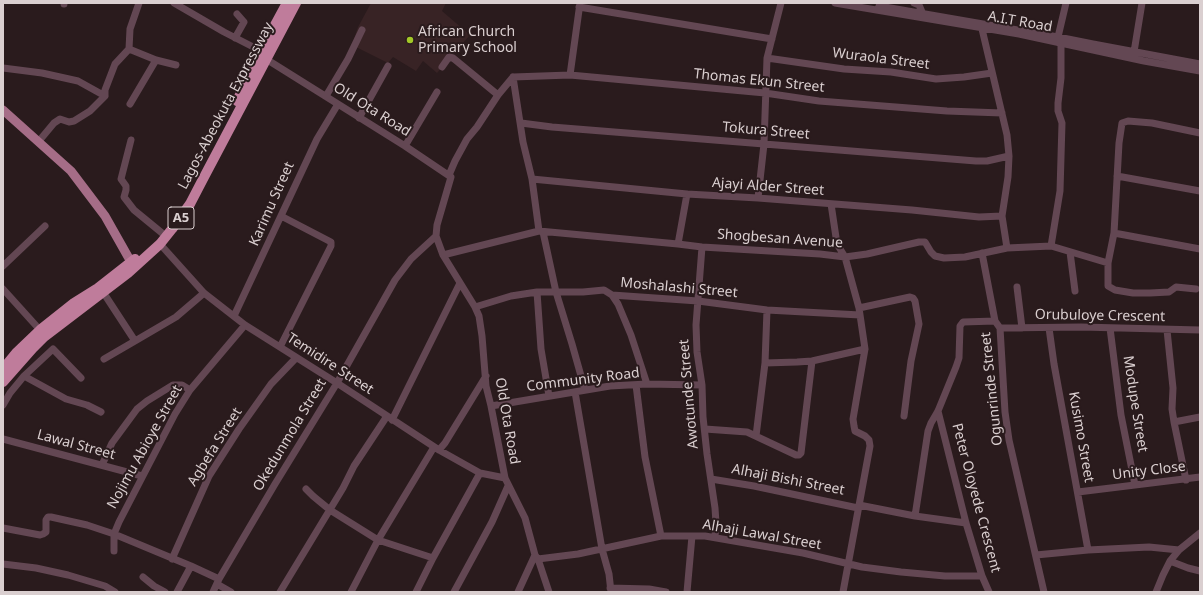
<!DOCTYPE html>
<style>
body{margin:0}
#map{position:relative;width:1203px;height:595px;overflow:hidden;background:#2a1b1d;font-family:"Noto Sans",sans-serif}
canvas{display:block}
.frame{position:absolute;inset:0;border:4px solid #dacfd0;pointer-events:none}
</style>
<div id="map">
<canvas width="1203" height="595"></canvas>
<div class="frame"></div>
</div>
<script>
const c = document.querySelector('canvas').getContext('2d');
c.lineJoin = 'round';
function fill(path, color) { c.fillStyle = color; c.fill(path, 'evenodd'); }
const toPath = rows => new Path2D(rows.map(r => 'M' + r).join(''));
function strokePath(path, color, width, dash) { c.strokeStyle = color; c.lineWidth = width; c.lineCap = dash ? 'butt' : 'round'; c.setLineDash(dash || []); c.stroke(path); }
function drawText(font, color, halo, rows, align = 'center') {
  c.font = font + ' "Noto Sans",sans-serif'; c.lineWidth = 4; c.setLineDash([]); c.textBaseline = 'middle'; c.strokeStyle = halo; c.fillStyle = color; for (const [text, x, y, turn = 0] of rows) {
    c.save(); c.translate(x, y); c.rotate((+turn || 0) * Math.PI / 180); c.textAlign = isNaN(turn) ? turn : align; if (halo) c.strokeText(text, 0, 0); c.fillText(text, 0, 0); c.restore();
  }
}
fill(toPath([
 [371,3,446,3,442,11,470,35,437,73,423,61,416,71,393,57,388,63,352,45,358,27]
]), '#382325');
strokePath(toPath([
 [174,3,224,32,261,51],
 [835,3,1019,34,1144,61,1200,71],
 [914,3,919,5,922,12],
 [64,4,64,3],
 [879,6,1058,37,1093,44,1200,64],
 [579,7,772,39],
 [982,29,1007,135,1009,156,1008,177,1002,216,1007,248],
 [1058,37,1066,3],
 [235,38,244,22,237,14],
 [129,49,156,60,176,65],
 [1134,52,1142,3],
 [767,58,844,69,891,72,936,79,964,77,992,73],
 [266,59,405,146,451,177,437,225,436,236,443,255,475,307,479,316,482,336,486,386,491,406,505,478,525,518,535,555,538,559,549,592],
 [442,67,449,57,453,58,498,95],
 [3,68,42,73,78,81,105,96],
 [570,75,580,3],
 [513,77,570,75,765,93,819,101,947,111,1002,113],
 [513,77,523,142,532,179,539,231],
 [326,96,348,59,362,30],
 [130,104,156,60],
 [359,118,388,66],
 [521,123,552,127,976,161,987,161,1009,156],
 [131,140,121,179,126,186,126,190,124,197,134,210,162,233],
 [39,141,54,123,60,119,69,122,74,121,90,111,105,96,105,90,115,64,129,49,130,29,139,3],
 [405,146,437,92],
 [449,175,455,161,467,139,477,127,498,95,513,77],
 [1117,176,1200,191],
 [532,179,687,194,758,198,912,210,979,217,1002,216],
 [758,198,764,144,767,58,781,3],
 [831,204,837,244,845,257,859,308,865,349,853,419,854,426,855,431,865,436,869,440,870,446,843,592],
 [543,232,556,292,572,344,585,390],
 [1114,233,1200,249],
 [160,244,204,293,245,325,337,383,439,450,480,473,505,478],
 [678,244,687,194],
 [1051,246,1060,191,1062,123,1058,111,1058,103,1061,78,1061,43],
 [702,247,696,325,697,352,702,385,703,417,707,454,715,508,716,523,715,537],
 [1070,252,1075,291],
 [982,253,995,321,1000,328,1005,412,1009,440,1044,592],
 [443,255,539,231,678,244,702,247,820,254,845,257,867,254,919,242,925,242,931,252,935,256,944,258,965,257,1007,248,1051,246,1108,263],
 [3,266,45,226],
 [1017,287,1022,328],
 [3,289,40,330],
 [1196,289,1176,287,1169,292,1150,293,1133,293,1115,290,1108,286,1108,263,1114,233,1119,143,1122,123,1128,121,1152,123,1200,133],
 [103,292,135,341,176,317,204,293],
 [537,292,541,349,549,396],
 [612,295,618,304,631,335,647,384],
 [475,307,511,296,537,292,583,292,604,290,612,295,698,301,767,310,860,315],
 [859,308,910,297,913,298,915,301,919,324,911,361,904,416],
 [234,316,317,139,338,104],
 [1000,328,1081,327,1200,330],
 [1049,328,1054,364,1088,550],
 [1110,328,1121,415,1135,485],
 [1167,330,1173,388,1172,409,1174,422,1186,480],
 [280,347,331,246,331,242,281,216],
 [104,359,135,341],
 [765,363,797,362,812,361,865,349],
 [24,376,53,349,81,378],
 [636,385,645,457,661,536],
 [575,392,602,549,609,574,611,592],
 [3,405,10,393,24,376,66,399,87,405,101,412],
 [491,406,610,386,647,384,702,385],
 [938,411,966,523,982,576,989,592],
 [392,420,460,283],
 [1174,422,1200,417],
 [705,429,747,432,796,455,799,455,801,453,812,361],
 [756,436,765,363,767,310],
 [3,439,142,476],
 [439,450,445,443,486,376],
 [102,465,112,443,137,409,147,401,173,385,182,385,190,390],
 [711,479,754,486,858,508],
 [306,489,313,496,330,510,378,540,433,558],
 [1078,492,1200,477],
 [859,505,915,516,966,523],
 [915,516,928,431,931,423,938,411,956,367,959,358,960,326,963,322,995,321],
 [3,528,40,535,43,534,46,532,46,520,48,517,51,517,87,525,114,534,191,566,219,579],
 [114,551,114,534,119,522,175,414,190,390,245,325],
 [1036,555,1088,550,1149,547,1179,550],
 [172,559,209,476,239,429,271,384,296,358],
 [538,559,578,554,661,536,705,536,803,553,862,567,901,572,945,576,982,576],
 [1170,561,1188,568,1200,571],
 [3,564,36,568,68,575,105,586,115,592],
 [143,577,154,586,165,592],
 [217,584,231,592],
 [610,588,649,589,666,592],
 [177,592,191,566],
 [213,592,219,579,275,484,337,383,395,280,411,259,436,236],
 [280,592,343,488,354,466,387,416],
 [351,592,378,540,434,447],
 [416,592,433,558,480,473],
 [454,592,492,522,508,486],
 [518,592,535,555],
 [687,592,692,536],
 [1156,592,1163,575,1170,561,1179,550,1200,533]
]), '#634753', 7);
strokePath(toPath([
 [3,110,71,171,105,216,131,262]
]), '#a56d87', 9);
strokePath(toPath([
 [237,101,261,51,287,3],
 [3,369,17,352,40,330,74,303,98,288,135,259],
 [3,382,33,348,44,337,128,273,160,244,172,229,190,204,203,179,296,3]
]), '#bf7c9b', 10);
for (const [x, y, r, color] of [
 [410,40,4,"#a3c927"]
]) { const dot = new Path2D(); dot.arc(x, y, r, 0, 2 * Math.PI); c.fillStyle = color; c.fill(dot); strokePath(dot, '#2a1b1d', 1.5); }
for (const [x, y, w] of [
 [181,218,26]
]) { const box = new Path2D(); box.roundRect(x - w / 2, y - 11, w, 22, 3); c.fillStyle = '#2a1b1d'; c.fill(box); strokePath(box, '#dacfd0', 1); }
drawText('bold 13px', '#dacfd0', null, [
 ["A5",181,218]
]);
drawText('14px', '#dacfd0', '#2a1b1d', [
 ["A.I.T Road",1020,22,10],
 ["Wuraola Street",881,59,7],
 ["Thomas Ekun Street",759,81,6],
 ["Lagos-Abeokuta Expressway",226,106,-62],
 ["Old Ota Road",372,110,32],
 ["Tokura Street",766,131,5],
 ["Ajayi Alder Street",768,187,4],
 ["Karimu Street",272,204,-66],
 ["Shogbesan Avenue",780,239,4],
 ["Moshalashi Street",679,288,5],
 ["Orubuloye Crescent",1100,316,1],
 ["Temidire Street",330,364,33],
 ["Community Road",583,380,-7],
 ["Ogunrinde Street",992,389,-96],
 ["Awotunde Street",689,394,-95],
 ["Modupe Street",1135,404,81],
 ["Old Ota Road",507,421,80],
 ["Okedunmola Street",290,435,-59],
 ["Kusimo Street",1081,437,80],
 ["Lawal Street",76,445,15],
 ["Nojimu Abioye Street",145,447,-61],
 ["Agbefa Street",215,447,-58],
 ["Unity Close",1149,471,-7],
 ["Alhaji Bishi Street",788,480,11],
 ["Peter Oloyede Crescent",976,498,75],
 ["Alhaji Lawal Street",762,535,10]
]);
drawText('14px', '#dacfd0', '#2a1b1d', [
 ["African Church",418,32],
 ["Primary School",418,48]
], 'left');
</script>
